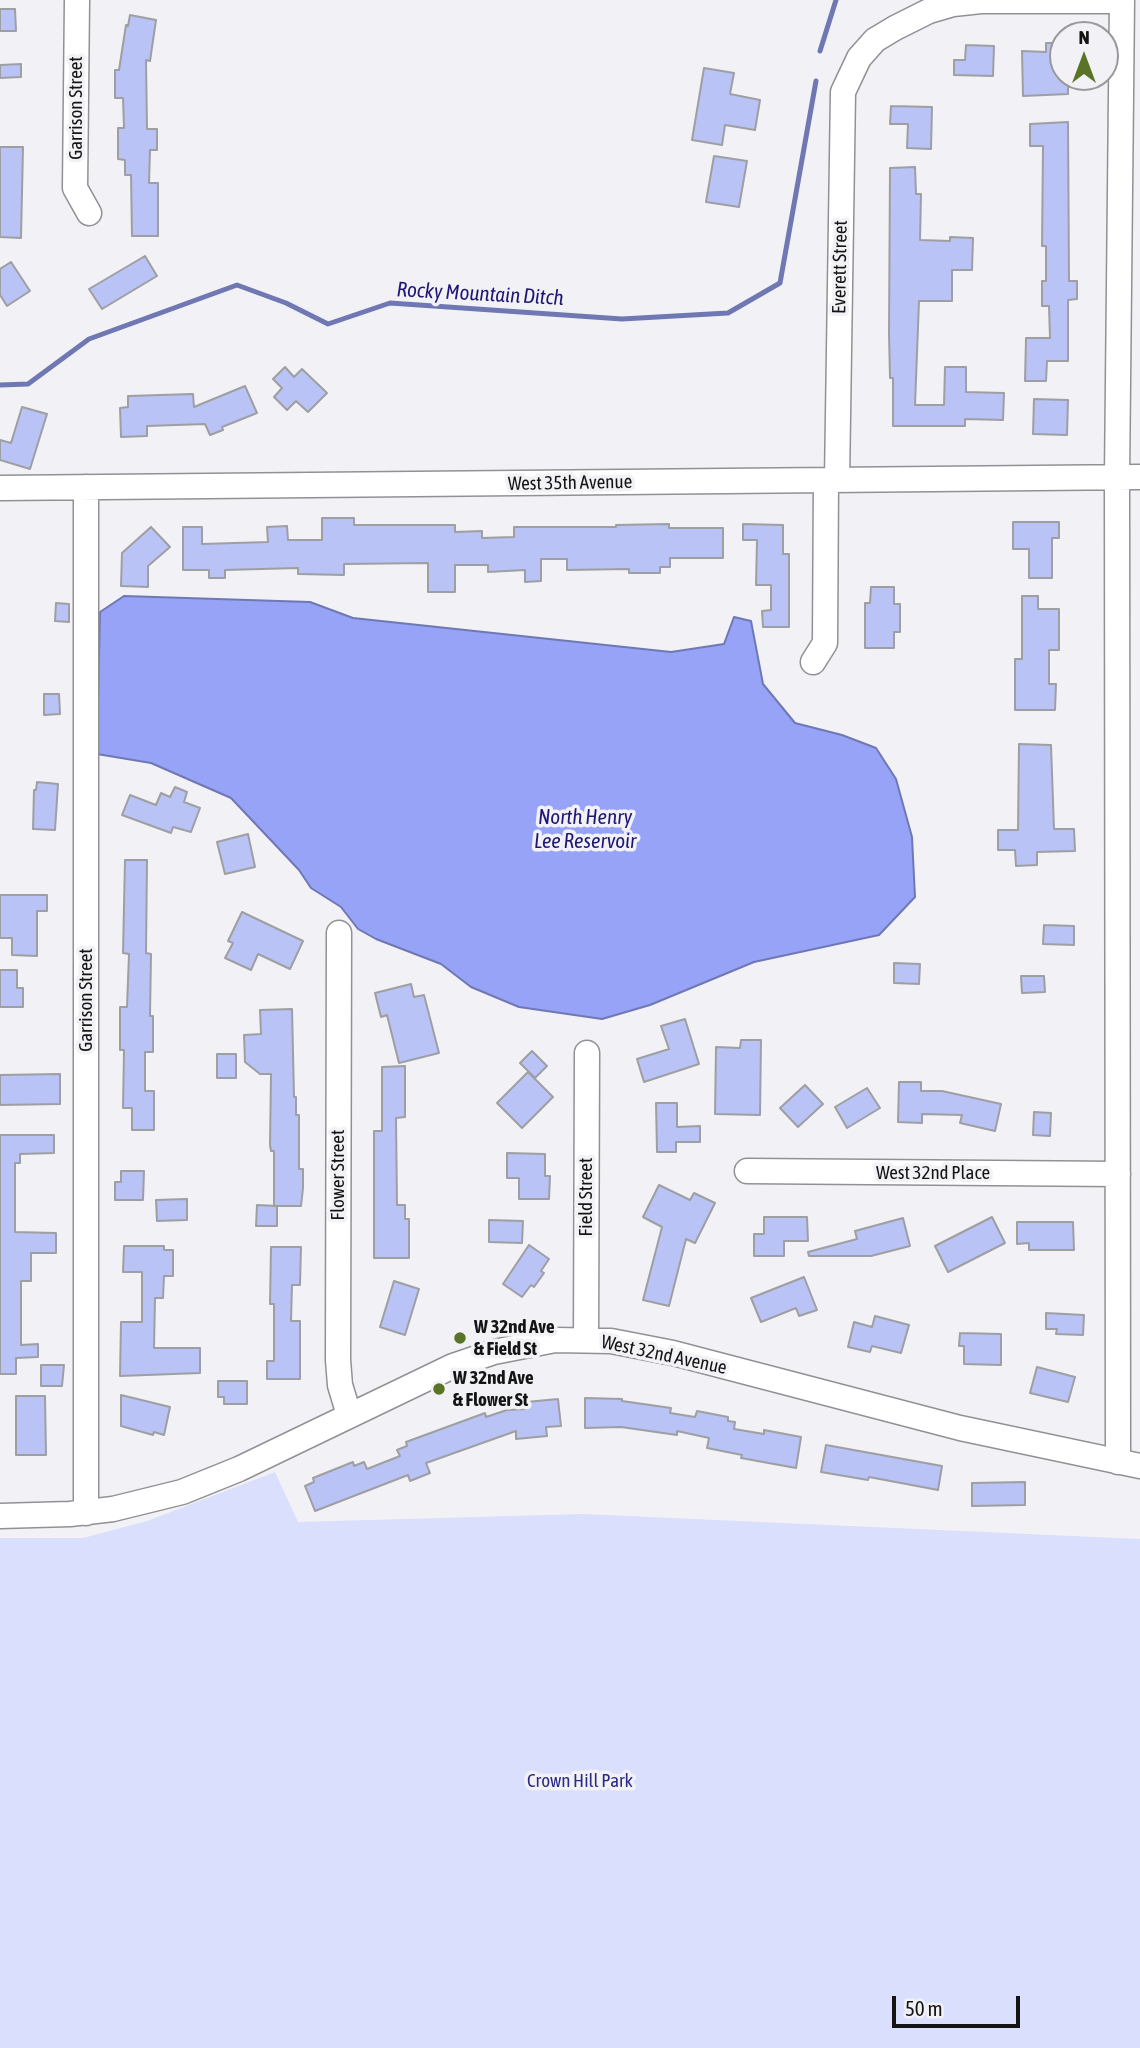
<!DOCTYPE html>
<style>
body{margin:0}
#map{position:relative;width:1140px;height:2048px;overflow:hidden;background:#f2f2f6;font-family:"Asap Condensed",sans-serif}
canvas{display:block}
.north{position:absolute;left:1049px;top:21px;width:70px;height:70px;box-sizing:border-box;background:#f2f2f6;border:2px solid #99999c;border-radius:50%;rotate:0deg;font-size:19px;font-weight:700;line-height:28px;text-align:center;color:#141415}
.north::after{content:'';display:block;margin:auto;width:24px;height:32px;background:#5a7427;clip-path:polygon(50% 0,100% 100%,50% 72%,0 100%)}
.scale{position:absolute;left:892px;top:1996px;width:128px;height:32px;box-sizing:border-box;border:4px solid #141415;border-top:0;padding-left:9px;font-size:21px;line-height:24px;white-space:nowrap;color:#141415;-webkit-text-stroke:5px #f2f2f6;paint-order:stroke}
</style>
<div id="map">
<canvas width="1140" height="2048"></canvas>
<div class="north">N</div>
<div class="scale">50 m</div>
</div>
<script>
const c = document.querySelector('canvas').getContext('2d');
c.lineJoin = 'round';
function fill(path, color) { c.fillStyle = color; c.fill(path, 'evenodd'); }
const toPath = rows => new Path2D(rows.map(r => 'M' + r).join(''));
function strokePath(path, color, width, dash) { c.strokeStyle = color; c.lineWidth = width; c.lineCap = dash ? 'butt' : 'round'; c.setLineDash(dash || []); c.stroke(path); }
function drawText(font, color, halo, rows, align = 'center') {
  c.font = font + ' "Asap Condensed",sans-serif'; c.lineWidth = 7; c.setLineDash([]); c.textBaseline = 'middle'; c.strokeStyle = halo; c.fillStyle = color; for (const [text, x, y, turn = 0] of rows) {
    c.save(); c.translate(x, y); c.rotate((+turn || 0) * Math.PI / 180); c.textAlign = isNaN(turn) ? turn : align; if (halo) c.strokeText(text, 0, 0); c.fillText(text, 0, 0); c.restore();
  }
}
fill(toPath([
 [275,1472,298,1522,583,1514,1140,1539,1140,2048,0,2048,0,1538,83,1538,147,1521]
]), '#d9dffc');
const water = toPath([
 [124,596,310,602,353,618,671,652,724,644,734,617,751,621,763,684,795,723,842,735,876,748,896,779,912,837,915,897,879,935,754,962,650,1005,602,1019,519,1007,471,987,441,964,376,939,358,929,341,907,311,888,299,870,231,798,151,763,97,754,100,612,124,596]
]);
fill(water, '#96a3f7');
strokePath(water, '#6f78b3', 2);
strokePath(toPath([
 [820,51,836,0],
 [0,385,28,384,89,339,237,285,286,303,328,324,390,303,622,319,728,313,780,283,816,81]
]), '#6f78b3', 5);
const building = toPath([
 [0,9,15,9,16,31,0,31,0,9],
 [130,15,156,20,150,61,146,60,147,129,157,129,157,150,150,150,149,183,158,183,158,236,132,236,131,175,125,175,125,160,118,159,118,128,124,128,123,98,115,98,115,70,119,70,126,25,128,26,130,15],
 [1046,43,1063,43,1063,77,1068,77,1068,94,1023,96,1022,51,1046,52,1046,43],
 [966,45,994,46,993,76,954,75,954,60,965,60,966,45],
 [21,64,21,77,0,78,0,65,21,64],
 [704,68,734,73,730,94,760,100,755,130,725,125,722,145,692,140,704,68],
 [891,106,932,107,931,149,907,148,908,124,890,124,891,106],
 [1068,122,1069,281,1077,281,1077,299,1068,300,1068,361,1047,361,1046,381,1025,381,1026,338,1050,338,1049,306,1042,306,1042,281,1046,281,1046,246,1042,246,1043,146,1030,146,1030,124,1068,122],
 [0,147,23,147,21,238,0,237,0,147],
 [714,156,747,161,739,207,706,202,714,156],
 [915,167,916,194,921,194,920,240,950,241,950,237,973,238,972,270,952,270,952,301,919,301,915,405,944,405,945,367,966,367,966,392,1004,393,1003,420,965,419,965,426,893,426,893,378,890,378,889,334,890,168,915,167],
 [145,256,157,276,102,309,89,289,145,256],
 [11,262,30,291,7,306,0,295,0,269,11,262],
 [285,367,294,377,302,369,327,393,308,412,296,401,287,410,274,397,282,388,273,379,285,367],
 [245,386,257,413,222,427,223,430,210,435,205,424,147,426,147,436,121,437,120,408,128,407,128,396,193,394,194,407,245,386],
 [1034,399,1068,400,1067,435,1033,434,1034,399],
 [22,407,47,414,30,469,0,460,0,440,11,443,22,407],
 [322,518,354,518,354,525,455,525,455,532,482,531,482,538,514,537,514,527,616,527,616,525,669,524,669,528,723,528,723,558,670,558,670,567,660,567,660,573,629,573,629,569,567,570,567,559,541,559,541,581,525,582,525,570,488,572,488,565,455,565,455,592,428,592,428,563,344,564,344,575,298,574,298,568,225,570,225,578,209,578,209,570,183,570,183,527,202,527,202,544,268,542,267,527,287,526,288,540,322,540,322,518],
 [1013,522,1059,522,1059,538,1052,538,1052,578,1029,578,1029,549,1013,549,1013,522],
 [743,524,783,525,783,554,789,554,789,627,763,627,762,611,771,610,771,585,756,585,757,540,743,540,743,524],
 [151,527,170,547,148,566,148,587,121,586,122,553,151,527],
 [871,587,894,587,894,604,900,604,900,632,894,632,894,648,865,648,865,603,870,603,871,587],
 [1022,596,1038,596,1038,609,1059,609,1059,650,1049,650,1049,684,1056,684,1055,710,1015,710,1015,659,1022,659,1022,596],
 [56,603,69,604,69,622,55,621,56,603],
 [44,694,59,694,60,714,44,715,44,694],
 [1019,744,1051,745,1054,829,1074,829,1075,851,1037,852,1037,865,1016,866,1015,850,998,850,998,830,1018,830,1019,744],
 [37,782,58,784,55,830,33,829,34,790,36,790,37,782],
 [175,787,187,792,184,802,200,808,191,832,173,827,171,833,122,815,130,795,156,805,161,793,170,797,175,787],
 [248,834,255,867,225,874,217,842,248,834],
 [125,860,147,860,146,953,151,954,150,1016,153,1016,153,1052,145,1052,145,1091,154,1091,154,1130,132,1130,132,1108,123,1108,124,1050,120,1050,120,1007,127,1007,129,954,123,953,125,860],
 [0,895,47,895,47,911,37,911,37,956,12,955,12,938,0,938,0,895],
 [242,912,303,941,290,969,258,954,251,970,225,958,233,943,228,941,242,912],
 [1044,925,1074,926,1074,945,1043,944,1044,925],
 [894,963,920,964,919,984,894,983,894,963],
 [0,970,17,970,17,988,23,988,23,1007,0,1007,0,970],
 [1021,976,1044,976,1045,992,1022,993,1021,976],
 [411,984,414,997,424,995,439,1053,399,1063,387,1015,381,1017,375,993,411,984],
 [292,1009,294,1097,296,1097,296,1115,299,1115,299,1169,303,1169,303,1188,301,1206,274,1206,274,1151,271,1151,270,1145,271,1074,260,1074,245,1062,244,1035,261,1034,260,1010,292,1009],
 [685,1019,699,1064,644,1082,637,1059,669,1049,661,1026,685,1019],
 [741,1040,761,1040,760,1115,715,1114,716,1047,740,1048,741,1040],
 [532,1051,547,1066,535,1078,520,1063,532,1051],
 [217,1054,236,1054,236,1078,217,1078,217,1054],
 [405,1066,405,1117,396,1118,397,1205,405,1205,405,1219,409,1219,409,1258,374,1258,374,1131,382,1131,382,1067,405,1066],
 [528,1072,553,1097,522,1128,497,1103,528,1072],
 [60,1074,60,1104,0,1105,0,1075,60,1074],
 [899,1082,921,1082,921,1091,942,1091,1001,1104,995,1131,960,1123,962,1115,922,1114,922,1123,898,1122,899,1082],
 [805,1085,823,1104,798,1127,780,1108,805,1085],
 [867,1088,880,1108,847,1128,835,1107,867,1088],
 [656,1103,677,1103,677,1127,700,1126,700,1142,676,1142,676,1152,657,1152,656,1103],
 [1034,1112,1051,1113,1050,1136,1033,1135,1034,1112],
 [0,1135,54,1135,54,1153,20,1154,20,1163,15,1163,15,1232,56,1233,56,1253,31,1253,31,1281,21,1281,21,1345,38,1344,38,1357,16,1358,16,1374,0,1374,0,1135],
 [507,1153,545,1154,545,1176,550,1176,549,1199,519,1199,519,1178,507,1178,507,1153],
 [121,1171,144,1171,143,1200,115,1200,115,1182,121,1182,121,1171],
 [659,1185,690,1200,694,1193,715,1203,695,1243,686,1239,669,1306,643,1300,662,1227,643,1217,659,1185],
 [187,1199,187,1220,157,1221,156,1200,187,1199],
 [257,1205,277,1206,277,1226,256,1226,257,1205],
 [764,1217,807,1217,808,1241,784,1241,784,1256,754,1256,754,1234,764,1234,764,1217],
 [992,1217,1005,1243,948,1272,935,1246,992,1217],
 [903,1218,910,1246,871,1256,809,1256,808,1252,857,1239,855,1231,903,1218],
 [489,1220,523,1221,522,1243,489,1242,489,1220],
 [1017,1222,1073,1222,1074,1250,1029,1250,1029,1243,1017,1244,1017,1222],
 [529,1245,549,1259,541,1271,544,1273,534,1287,531,1285,522,1297,503,1284,529,1245],
 [124,1246,164,1246,164,1250,173,1250,173,1276,164,1276,163,1298,155,1298,154,1348,200,1348,200,1373,120,1376,121,1322,142,1322,142,1272,123,1272,124,1246],
 [271,1247,301,1247,300,1285,292,1285,291,1321,300,1321,300,1379,267,1379,267,1361,274,1361,274,1304,270,1304,271,1247],
 [804,1277,817,1310,799,1316,796,1308,761,1322,751,1298,804,1277],
 [394,1281,419,1289,405,1335,380,1327,394,1281],
 [1046,1313,1084,1315,1083,1335,1056,1334,1057,1329,1046,1329,1046,1313],
 [875,1316,909,1325,901,1353,872,1346,870,1352,848,1347,854,1322,872,1327,875,1316],
 [960,1333,1001,1334,1001,1365,964,1364,964,1346,959,1346,960,1333],
 [41,1365,64,1365,62,1386,41,1386,41,1365],
 [1037,1367,1075,1377,1068,1402,1030,1393,1037,1367],
 [218,1381,247,1381,247,1404,224,1404,224,1397,218,1397,218,1381],
 [121,1395,170,1407,164,1435,154,1432,153,1435,121,1426,121,1395],
 [16,1396,45,1396,46,1455,16,1455,16,1396],
 [585,1398,622,1399,622,1401,671,1408,670,1413,695,1417,697,1411,728,1417,728,1421,735,1422,734,1429,764,1434,764,1430,801,1437,796,1468,741,1458,742,1455,707,1448,709,1438,677,1431,677,1435,621,1427,585,1428,585,1398],
 [558,1399,561,1426,546,1427,547,1436,516,1439,516,1431,426,1463,430,1473,410,1481,408,1475,315,1511,305,1486,314,1482,313,1478,353,1462,354,1466,364,1462,367,1469,400,1456,397,1450,407,1446,406,1442,485,1413,486,1417,507,1410,527,1409,526,1402,558,1399],
 [826,1445,942,1466,938,1490,869,1477,868,1480,821,1472,826,1445],
 [1025,1482,1025,1505,972,1506,972,1483,1025,1482]
]);
fill(building, '#b9c3f6');
strokePath(building, '#9e9fa2', 2);
const minor = toPath([
 [77,0,75,188,89,213],
 [837,480,843,92,859,58,875,40,895,28,929,11,953,4,981,1,1122,1],
 [0,488,1140,477],
 [813,662,825,643,826,480],
 [339,933,338,1360,340,1385,349,1415],
 [747,1171,1118,1174],
 [586,1340,587,1053],
 [1118,1462,1117,477,1122,0],
 [86,1513,86,487],
 [0,1516,70,1514,113,1509,182,1492,239,1469,453,1366,494,1352,555,1340,611,1341,673,1353,960,1428,1140,1466]
]);
strokePath(minor, '#919195', 27);
strokePath(minor, '#fff', 24);
for (const [x, y, r, color] of [
 [460,1338,7,"#5a7427"],
 [439,1389,7,"#5a7427"]
]) { const dot = new Path2D(); dot.arc(x, y, r, 0, 2 * Math.PI); c.fillStyle = color; c.fill(dot); strokePath(dot, '#f2f2f6', 2.5); }
drawText('19px', '#141415', '#f2f2f6', [
 ["Garrison Street",76,108,-90],
 ["Everett Street",840,267,-89],
 ["West 35th Avenue",570,483,-1],
 ["Garrison Street",86,1000,-90],
 ["West 32nd Place",933,1173],
 ["Flower Street",338,1175,-90],
 ["Field Street",586,1197,-90],
 ["West 32nd Avenue",664,1355,12]
]);
drawText('bold 19px', '#141415', '#f2f2f6', [
 ["W 32nd Ave",474,1327],
 ["& Field St",474,1349],
 ["W 32nd Ave",453,1378],
 ["& Flower St",453,1400]
], 'left');
drawText('19px', '#2b2a88', '#f2f2f6', [
 ["Crown Hill Park",580,1781]
]);
drawText('italic 21px', '#1f1776', '#f2f2f6', [
 ["Rocky Mountain Ditch",480,294,3],
 ["North Henry",585,817],
 ["Lee Reservoir",585,841]
]);
</script>
